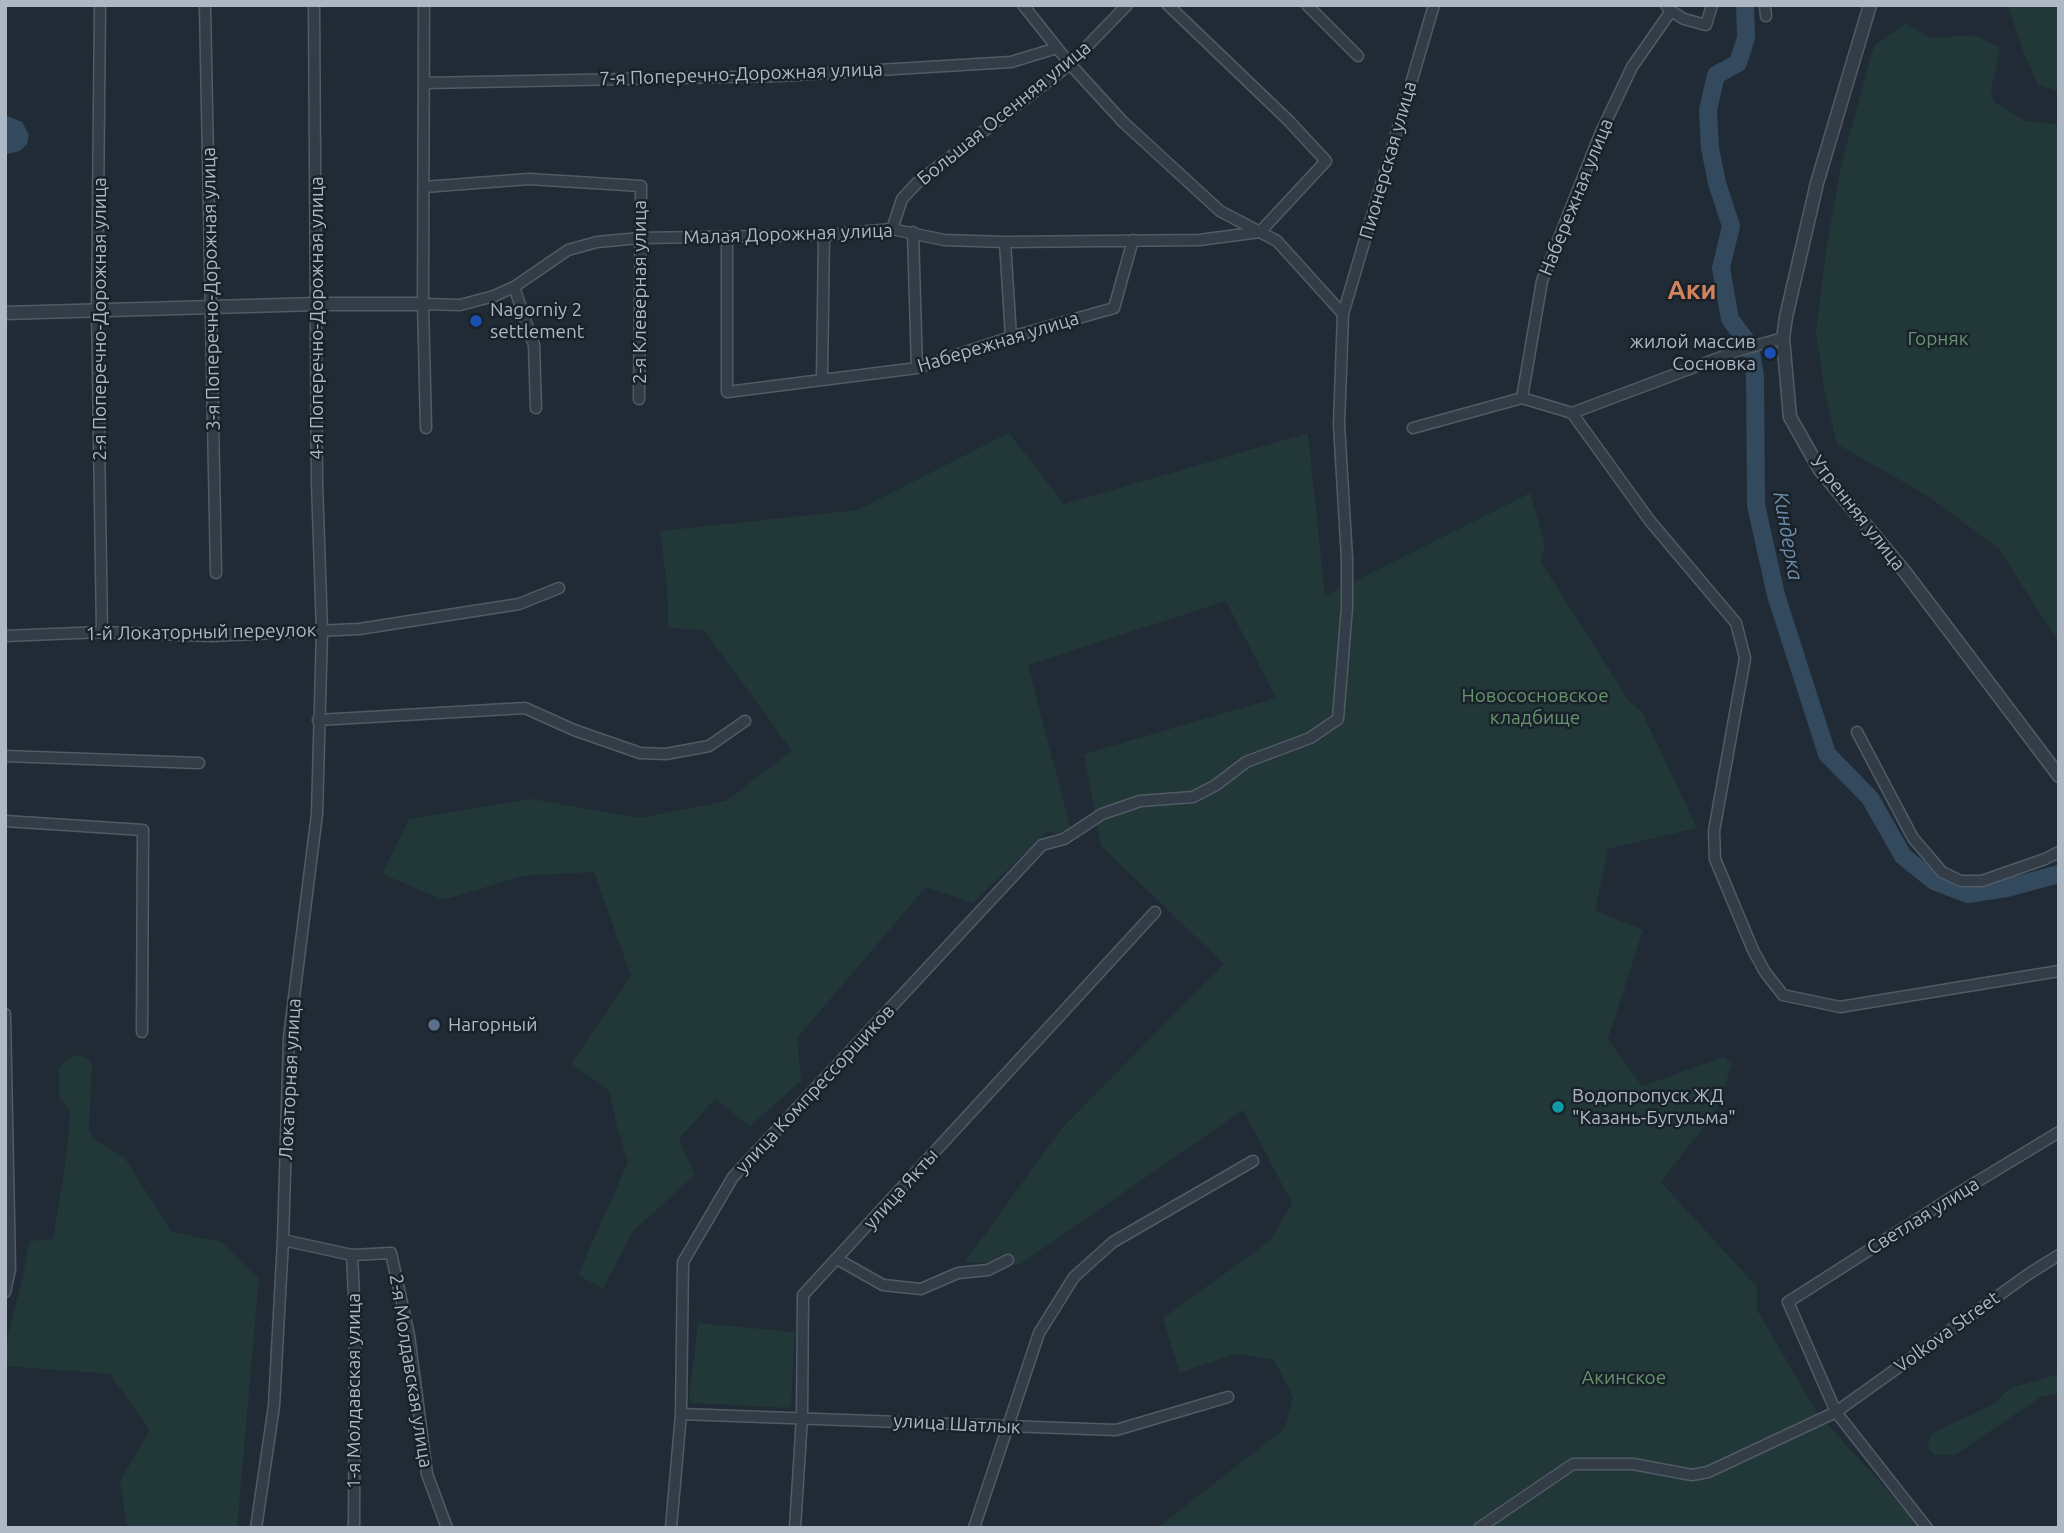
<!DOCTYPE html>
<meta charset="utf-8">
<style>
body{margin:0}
#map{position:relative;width:2064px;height:1533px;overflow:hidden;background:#202b36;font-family:Ubuntu,sans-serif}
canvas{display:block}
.frame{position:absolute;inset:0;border:7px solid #adb8c4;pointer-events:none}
</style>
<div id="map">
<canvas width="2064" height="1533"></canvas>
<div class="frame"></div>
</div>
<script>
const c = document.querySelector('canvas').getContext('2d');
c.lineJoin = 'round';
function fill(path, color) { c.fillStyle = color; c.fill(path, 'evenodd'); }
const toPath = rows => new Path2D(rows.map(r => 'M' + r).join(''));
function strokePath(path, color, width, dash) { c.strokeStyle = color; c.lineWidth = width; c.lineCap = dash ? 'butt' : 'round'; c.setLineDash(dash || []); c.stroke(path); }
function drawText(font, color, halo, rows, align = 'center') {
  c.font = font + ' Ubuntu,sans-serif'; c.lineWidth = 5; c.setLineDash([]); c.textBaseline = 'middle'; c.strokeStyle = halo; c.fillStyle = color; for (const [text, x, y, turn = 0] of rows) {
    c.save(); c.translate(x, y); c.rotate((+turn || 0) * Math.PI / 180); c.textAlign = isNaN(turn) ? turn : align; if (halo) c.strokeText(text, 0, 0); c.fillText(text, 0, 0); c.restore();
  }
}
fill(toPath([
 [2008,5,2059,5,2059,92,2038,85,2023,51],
 [1906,23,1930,38,1974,35,2000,48,1991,91,1994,102,2026,121,2059,124,2059,643,1999,549,1928,496,1837,444,1824,388,1816,331,1826,250,1841,165,1874,46],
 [1009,433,1064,504,1308,433,1325,596,1530,493,1545,544,1541,562,1629,701,1642,712,1697,828,1608,849,1595,910,1643,930,1608,1039,1642,1086,1724,1057,1732,1064,1716,1111,1661,1182,1757,1287,1757,1310,1818,1414,1922,1528,1157,1528,1284,1429,1293,1397,1274,1360,1235,1354,1180,1373,1163,1318,1270,1241,1292,1203,1243,1110,1019,1265,965,1262,1061,1129,1224,964,1101,846,1084,754,1276,698,1226,601,1028,665,1073,838,1048,831,973,903,926,887,797,1038,801,1081,750,1126,715,1099,679,1139,695,1175,632,1232,603,1289,578,1275,628,1162,617,1127,609,1090,571,1064,631,976,594,872,522,876,444,900,382,874,409,819,532,799,640,818,726,801,792,751,704,630,668,628,667,585,660,531,857,510],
 [80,1055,88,1059,92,1065,89,1130,93,1139,124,1157,171,1231,221,1242,259,1278,237,1528,127,1528,120,1481,150,1430,110,1374,5,1366,5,1348,23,1276,29,1241,53,1239,67,1152,70,1111,59,1097,59,1068,69,1058],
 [698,1323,795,1332,791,1405,788,1408,691,1403,689,1399],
 [2059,1374,2059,1393,2041,1397,1955,1455,1934,1455,1927,1447,1932,1433,1994,1404,2010,1388]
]), '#223737');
fill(toPath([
 [5,115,22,122,29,135,27,144,20,151,7,154]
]), '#33495e');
strokePath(toPath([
 [1745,5,1746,38,1738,63,1716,75,1708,110,1710,148,1717,183,1731,226,1721,268,1730,319,1750,346,1755,376,1756,505,1776,595,1827,754,1870,798,1903,856,1934,881,1968,894,2007,888,2059,874]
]), '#33495e', 18);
const minor = toPath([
 [100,5,97,310,102,632],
 [205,5,216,573],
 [424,5,423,304,426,428],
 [1023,5,1070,64,1123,122,1220,211,1277,241,1343,314],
 [1168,5,1288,120,1326,161,1260,232],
 [1307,5,1358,56],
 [1666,5,1671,11,1684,19,1706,25,1712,5],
 [1765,5,1766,16],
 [424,83,779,76,1011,62,1057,48],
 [424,187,529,179,641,186,639,399],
 [892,229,902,199,917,183,1070,64,1127,5],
 [913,232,917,368],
 [727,238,727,392,917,368,1011,337,1114,308,1133,240],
 [1005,242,1011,337],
 [514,287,534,345,536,408],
 [423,304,460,305,494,296,514,287,568,250,597,242,640,238,824,235,892,229,944,240,1005,242,1199,240,1260,232],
 [822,380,824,235],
 [1522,398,1542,281,1601,132,1632,67,1671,11],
 [1572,413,1650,521,1736,623,1745,658,1714,831,1715,859,1753,950,1765,972,1783,995,1840,1007,2059,971],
 [1413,428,1522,398,1572,413,1740,350,1783,338],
 [5,636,102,632,212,636,359,629,519,604,559,588],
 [318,720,525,708,574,730,640,753,666,754,709,746,745,721],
 [1857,732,1913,838,1942,872,1961,881,1982,881,2045,859,2059,852],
 [5,756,199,763],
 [5,821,143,830,142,1032],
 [5,1014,10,1269,5,1292],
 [283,1240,352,1255,391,1253,409,1335,427,1474,447,1528],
 [352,1255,355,1316,354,1528],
 [837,1259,883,1285,921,1289,958,1273,988,1270,1008,1260],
 [681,1414,1116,1430,1228,1397],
 [256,1528,274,1406,283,1240,289,1037,317,814,322,631,317,483,314,5],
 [671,1528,681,1414,683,1262,733,1177,1042,845,1064,839,1102,814,1140,801,1193,797,1216,785,1246,762,1310,738,1338,719,1347,607,1347,559,1339,424,1343,314,1434,5],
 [795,1528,802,1417,803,1295,1155,912],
 [974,1528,1039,1333,1074,1277,1113,1242,1253,1161],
 [1479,1528,1573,1464,1633,1464,1692,1475,1708,1472,1836,1412,2030,1273,2059,1255],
 [1927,1528,1836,1412,1788,1302,1960,1192,2059,1132]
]);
const tertiary = toPath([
 [1870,5,1817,183,1786,317,1783,338,1790,417,1820,470,1905,572,2059,776],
 [5,313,317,304,423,304]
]);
strokePath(minor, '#515b65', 13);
strokePath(tertiary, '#515b65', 15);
strokePath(minor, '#333d47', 10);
strokePath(tertiary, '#333d47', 12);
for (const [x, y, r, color] of [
 [476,321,7,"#1a4fb4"],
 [1770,353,7,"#1a4fb4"],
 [434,1025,7,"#5c6f8a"],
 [1558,1107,7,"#0f9aa8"]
]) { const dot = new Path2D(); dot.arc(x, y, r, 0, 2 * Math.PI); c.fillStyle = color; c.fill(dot); strokePath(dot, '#19222b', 2.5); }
drawText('19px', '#adb8c4', '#19222b', [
 ["7-я Поперечно-Дорожная улица",741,74,-2],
 ["Большая Осенняя улица",1004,113,-39],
 ["Пионерская улица",1388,160,-74],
 ["Набережная улица",1576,197,-68],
 ["Малая Дорожная улица",788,234,-2],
 ["3-я Поперечно-Дорожная улица",211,289,-91],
 ["2-я Клеверная улица",640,292,-90],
 ["4-я Поперечно-Дорожная улица",317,318,-90],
 ["2-я Поперечно-Дорожная улица",100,319,-90],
 ["Набережная улица",998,342,-17],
 ["Утренняя улица",1858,513,52],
 ["1-й Локаторный переулок",201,632,-1],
 ["Локаторная улица",290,1079,-87],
 ["улица Компрессорщиков",815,1089,-47],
 ["улица Якты",901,1189,-48],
 ["Светлая улица",1923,1216,-32],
 ["Volkova Street",1947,1332,-36],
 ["2-я Молдавская улица",411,1371,81],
 ["1-я Молдавская улица",354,1391,-90],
 ["улица Шатлык",957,1424,3]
]);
drawText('19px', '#adb8c4', '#19222b', [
 ["Nagorniy 2",490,310],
 ["settlement",490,332],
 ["жилой массив",1756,342,"right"],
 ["Сосновка",1756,364,"right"],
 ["Нагорный",448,1025],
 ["Водопропуск ЖД",1572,1096],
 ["\"Казань-Бугульма\"",1572,1118]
], 'left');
drawText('19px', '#66936c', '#19222b', [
 ["Горняк",1938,339],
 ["Новососновское",1535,696],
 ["кладбище",1535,718],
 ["Акинское",1624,1378]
]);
drawText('italic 21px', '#6e8ca8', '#19222b', [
 ["Киндерка",1788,536,80]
]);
drawText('bold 26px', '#d1835b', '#19222b', [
 ["Аки",1692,290]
]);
</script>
